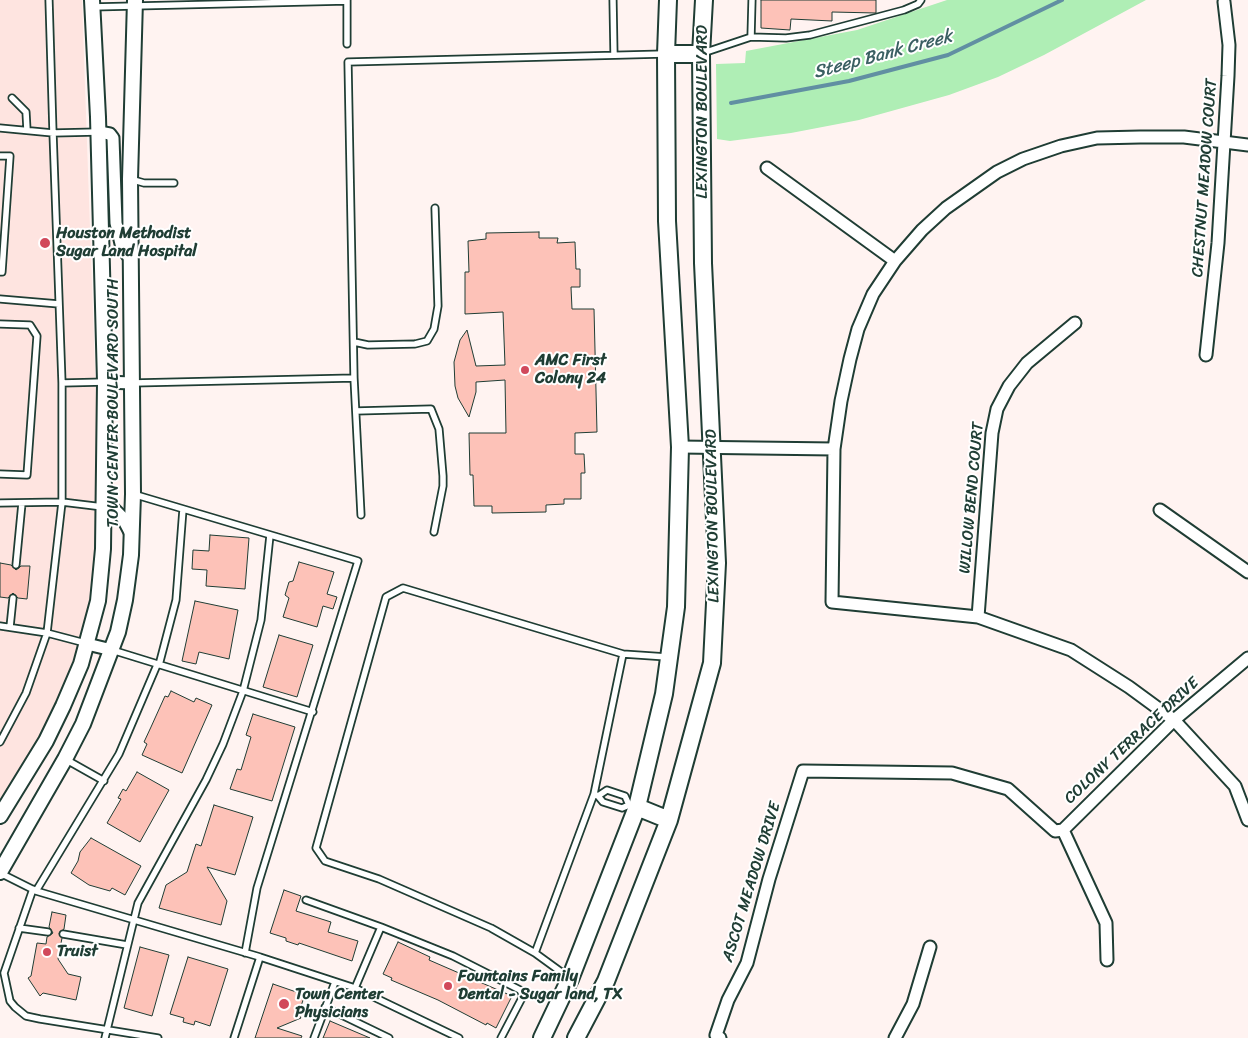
<!DOCTYPE html>
<style>
body{margin:0}
canvas{display:block;background:#fff3f1}
</style>
<canvas width="1248" height="1038"></canvas>
<script>
const c = document.querySelector('canvas').getContext('2d');
c.lineJoin = 'round';
function fill(path, color) { c.fillStyle = color; c.fill(path, 'evenodd'); }
const toPath = rows => new Path2D(rows.map(r => 'M' + r).join(''));
function strokePath(path, color, width, dash) { c.strokeStyle = color; c.lineWidth = width; c.lineCap = dash ? 'butt' : 'round'; c.setLineDash(dash || []); c.stroke(path); }
function drawText(font, color, halo, rows, align = 'center') {
  c.font = font + ' Sriracha,sans-serif'; c.lineWidth = 4; c.setLineDash([]); c.textBaseline = 'middle'; c.strokeStyle = halo; c.fillStyle = color; for (const [text, x, y, turn = 0] of rows) {
    c.save(); c.translate(x, y); c.rotate((+turn || 0) * Math.PI / 180); c.textAlign = isNaN(turn) ? turn : align; if (halo) c.strokeText(text, 0, 0); c.fillText(text, 0, 0); c.restore();
  }
}
fill(toPath([
 [0,0,82,0,99,486,98,564,79,647,37,748,0,807]
]), '#fee4e0');
fill(toPath([
 [947,0,1146,0,1044,55,998,77,949,95,859,120,791,133,730,141,717,139,716,64,745,63,746,51,857,30]
]), '#afeeb5');
strokePath(toPath([
 [731,103,849,81,948,55,1062,0]
]), '#618fa2', 4);
const building = toPath([
 [761,0,876,0,876,13,832,12,832,21,791,19,790,30,761,28,761,0],
 [539,232,539,238,558,238,557,243,575,242,576,269,580,269,580,287,571,287,572,309,594,309,597,432,575,433,575,454,584,454,585,473,581,473,581,499,564,499,564,504,546,505,546,512,492,513,492,506,474,506,473,475,470,475,469,433,506,433,505,380,476,382,476,392,469,417,458,398,455,386,454,362,460,340,467,330,476,366,505,365,503,312,465,314,465,272,469,272,468,241,486,239,486,233,539,232],
 [210,535,249,538,245,589,206,586,207,570,192,569,193,550,209,551,210,535],
 [299,562,334,572,327,594,337,597,333,609,323,606,317,627,283,617,289,598,285,595,289,582,293,581,299,562],
 [0,563,11,565,16,570,21,566,30,566,27,599,18,598,13,593,8,598,0,597,0,563],
 [195,601,238,610,229,659,199,652,196,664,182,661,195,601],
 [279,635,313,645,297,697,263,687,279,635],
 [171,691,194,702,196,698,212,705,182,773,142,755,147,744,144,742,151,727,165,696,168,697,171,691],
 [253,714,295,727,272,801,230,789,237,769,241,770,251,737,246,735,253,714],
 [137,772,169,790,140,842,107,823,121,799,118,798,123,789,126,791,137,772],
 [214,805,253,817,235,875,207,867,227,901,221,925,159,908,166,885,187,872,196,844,201,846,214,805],
 [91,838,141,866,125,895,112,888,110,891,89,885,71,873,78,861,80,852,91,838],
 [284,890,301,896,296,911,331,922,328,932,358,941,352,961,299,943,298,945,286,941,286,938,270,933,284,890],
 [52,912,66,915,64,929,59,933,62,938,58,959,68,974,81,977,76,1000,43,993,40,996,28,978,31,976,37,943,46,944,47,937,53,933,49,927,52,912],
 [398,942,430,957,429,960,512,996,496,1028,487,1023,486,1025,438,1000,391,980,392,978,383,974,398,942],
 [140,947,169,955,152,1016,124,1008,140,947],
 [188,957,228,969,210,1026,195,1021,194,1025,183,1022,184,1018,170,1014,188,957],
 [273,984,305,995,298,1014,301,1018,277,1028,302,1036,301,1038,255,1038,273,984],
 [330,1021,370,1038,323,1038,330,1021]
]);
fill(building, '#fdc2b8');
strokePath(building, '#1f3d34', 1);
const service = toPath([
 [347,0,347,44],
 [613,0,614,55],
 [92,7,347,1],
 [751,37,752,0],
 [703,53,751,37,786,38,810,35,904,10,918,4,921,0],
 [12,98,26,112,27,130],
 [0,128,53,133,49,0],
 [97,132,53,133,62,383,105,382],
 [0,156,10,156,2,272,0,272],
 [130,179,144,183,174,183],
 [0,299,59,304],
 [0,324,30,325,37,336,27,475,0,474],
 [354,342,368,345,415,344,427,341,434,329,438,306,435,208],
 [354,378,361,515],
 [62,383,62,502,103,507],
 [133,383,354,378,348,62,664,54],
 [356,411,431,409,439,429,443,476,443,486,434,532],
 [133,494,358,561,257,888,245,953],
 [0,503,62,502,47,633,85,643],
 [16,565,22,503],
 [0,626,47,633,26,693,0,742],
 [10,627,13,598],
 [112,650,313,712],
 [159,665,176,600,183,509],
 [65,759,104,781],
 [594,794,623,654],
 [629,805,625,796,607,790,598,796,603,802,622,808,629,805,635,806],
 [0,873,36,891,260,957,355,988,459,1038],
 [33,889,4,973,10,1001,15,1007,26,1016,40,1019,158,1038],
 [36,891,119,754,157,665],
 [306,900,381,927,355,988],
 [381,927,453,956,520,990,523,996,501,1038],
 [19,928,48,932],
 [63,934,127,945],
 [535,953,594,794,598,796],
 [568,977,535,953,491,928,379,879,325,861,316,848,386,597,403,588,623,654,667,657],
 [325,1007,389,1038],
 [105,1038,138,903,206,780,223,744,243,691,261,620,270,535],
 [234,1038,260,957],
 [314,1038,335,982]
]);
const minor = toPath([
 [99,132,110,134,113,138,116,223,122,248,131,260],
 [1248,145,1184,137,1140,137,1097,138,1061,146,1023,159,997,172,946,208,922,230,895,261,873,294,858,329,850,359,841,401,834,449,832,602,978,617,1071,650,1129,687,1174,720,1235,786,1248,820],
 [767,168,895,261],
 [1206,355,1218,243,1228,76,1229,45,1224,2],
 [105,382,132,383],
 [680,447,834,449],
 [103,507,113,508,122,517,132,536],
 [1160,510,1248,572],
 [978,617,992,433,997,409,1009,386,1027,363,1075,323],
 [87,644,112,650],
 [1063,830,1174,720,1248,658],
 [1063,830,1106,923,1107,960],
 [720,1038,716,1035,728,1000,747,963,769,879,803,771,952,773,1008,789,1055,831,1063,830],
 [895,1038,913,1004,930,947]
]);
const tertiary = toPath([
 [0,816,46,741,63,706,81,664,98,601,103,549,105,382,98,117,92,0],
 [0,872,65,759,83,724,118,632,125,600,131,555,133,494,130,179,135,0]
]);
const secondary = toPath([
 [666,54,701,54],
 [637,807,669,820],
 [542,1038,570,979,637,807,664,694,676,607,680,447,667,221,666,54,668,0],
 [576,1038,606,981,669,820,712,663,717,563,703,263,701,54,704,0]
]);
strokePath(service, '#1f3d34', 9);
strokePath(minor, '#1f3d34', 15);
strokePath(tertiary, '#1f3d34', 18);
strokePath(secondary, '#1f3d34', 20);
strokePath(service, '#fff', 5.5);
strokePath(minor, '#fff', 11);
strokePath(tertiary, '#fff', 14);
strokePath(secondary, '#fff', 16);
for (const [x, y, r, color] of [
 [45,243,6,"#d1495b"],
 [525,370,5,"#d1495b"],
 [47,952,5,"#d1495b"],
 [448,986,5,"#d1495b"],
 [284,1004,6,"#d1495b"]
]) { const dot = new Path2D(); dot.arc(x, y, r, 0, 2 * Math.PI); c.fillStyle = color; c.fill(dot); strokePath(dot, '#fff', 2); }
drawText('16px', '#1f3d34', '#fff', [
 ["LEXINGTON BOULEVARD",703,112,-90],
 ["CHESTNUT MEADOW COURT",1205,178,-86],
 ["TOWN CENTER BOULEVARD SOUTH",114,403,-90],
 ["WILLOW BEND COURT",972,498,-85],
 ["LEXINGTON BOULEVARD",713,516,-91],
 ["COLONY TERRACE DRIVE",1132,741,-43],
 ["ASCOT MEADOW DRIVE",752,882,-73]
]);
drawText('bold 16px', '#1f3d34', '#fff', [
 ["Houston Methodist",56,234],
 ["Sugar Land Hospital",56,252],
 ["AMC First",535,361],
 ["Colony 24",535,379],
 ["Truist",57,952],
 ["Fountains Family",458,977],
 ["Dental - Sugar land, TX",458,995],
 ["Town Center",295,995],
 ["Physicians",295,1013]
], 'left');
drawText('italic 18px', '#3a5f62', '#fff', [
 ["Steep Bank Creek",883,55,-15]
]);
</script>
